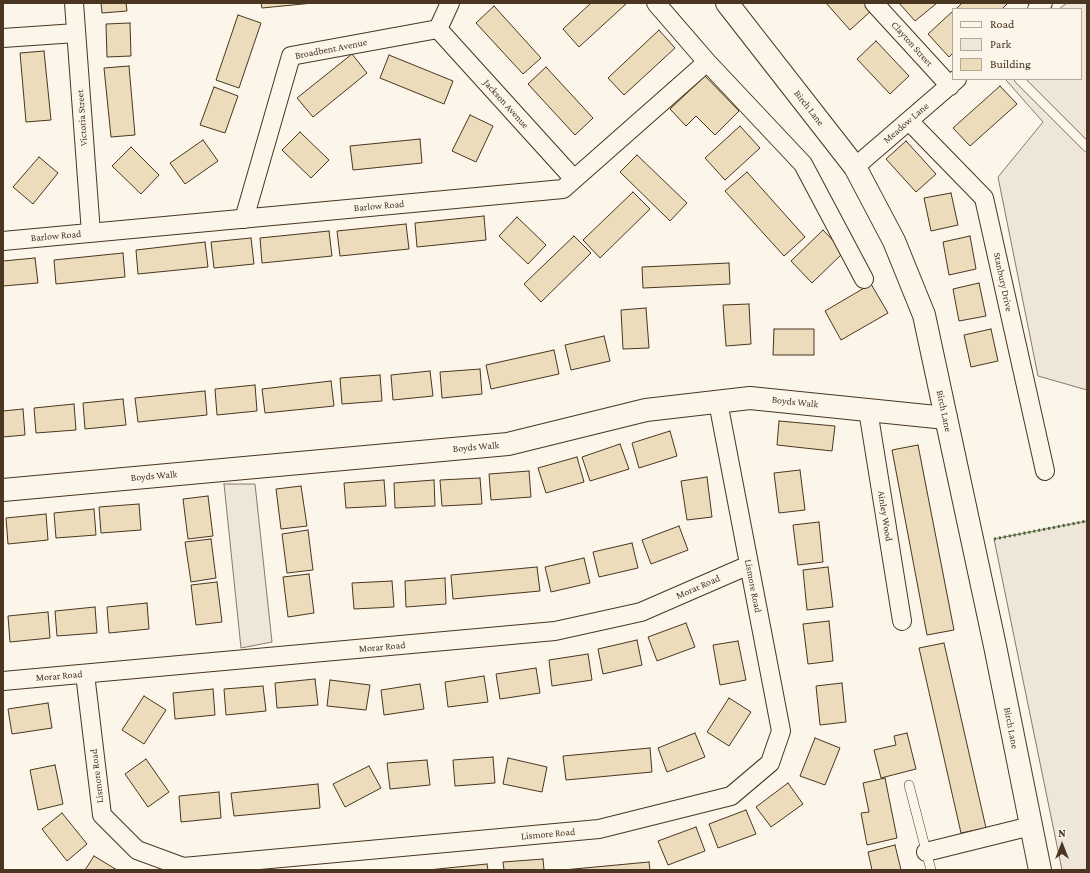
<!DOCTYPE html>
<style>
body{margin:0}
#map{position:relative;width:1090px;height:873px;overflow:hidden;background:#fbf6e9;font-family:"Crimson Pro",serif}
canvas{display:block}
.frame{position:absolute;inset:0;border:4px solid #4a3520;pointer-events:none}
.legend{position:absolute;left:952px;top:8px;width:130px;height:72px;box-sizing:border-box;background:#fbf6e9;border:1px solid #b4a999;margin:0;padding:5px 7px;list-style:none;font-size:12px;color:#4a3520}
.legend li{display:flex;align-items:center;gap:8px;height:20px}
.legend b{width:20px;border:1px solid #b4a999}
.north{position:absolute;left:1042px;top:825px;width:40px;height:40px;-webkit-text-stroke:3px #fbf6e9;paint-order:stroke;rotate:0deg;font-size:11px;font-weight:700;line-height:16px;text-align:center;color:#4a3520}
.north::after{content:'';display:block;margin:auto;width:14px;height:18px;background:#4a3520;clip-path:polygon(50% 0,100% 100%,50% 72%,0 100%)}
</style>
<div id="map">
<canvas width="1090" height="873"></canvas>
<div class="frame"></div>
<ul class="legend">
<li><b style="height:5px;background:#fbf6e9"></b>Road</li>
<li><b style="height:11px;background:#ede6d9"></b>Park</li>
<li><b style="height:11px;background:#ecdcbc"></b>Building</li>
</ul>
<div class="north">N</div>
</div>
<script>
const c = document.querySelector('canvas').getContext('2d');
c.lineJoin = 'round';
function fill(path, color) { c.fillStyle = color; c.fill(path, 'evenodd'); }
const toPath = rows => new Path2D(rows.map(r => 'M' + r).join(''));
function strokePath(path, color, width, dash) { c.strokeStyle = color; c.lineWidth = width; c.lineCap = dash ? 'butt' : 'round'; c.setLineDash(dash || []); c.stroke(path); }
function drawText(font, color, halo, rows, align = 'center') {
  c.font = font + ' "Crimson Pro",serif'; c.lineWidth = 3; c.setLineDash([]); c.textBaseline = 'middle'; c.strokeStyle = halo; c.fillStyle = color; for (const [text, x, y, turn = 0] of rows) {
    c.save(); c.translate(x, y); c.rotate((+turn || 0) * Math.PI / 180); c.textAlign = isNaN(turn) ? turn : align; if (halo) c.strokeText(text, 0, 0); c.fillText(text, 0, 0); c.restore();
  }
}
const green = toPath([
 [1067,3,1087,3,1087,390,1038,376,998,177,1043,122,1005,79,1081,79,1081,9,1059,9,1067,3],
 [224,484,255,484,272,642,241,648,224,484],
 [1087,521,1087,870,1062,870,994,539,1087,521]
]);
fill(green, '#ede6d9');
strokePath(green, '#887966', 1);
const building = toPath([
 [101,3,126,3,127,11,102,13,101,3],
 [261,3,313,3,262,8,261,3],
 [591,3,627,3,579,47,563,29,591,3],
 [826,3,866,3,872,10,850,30,826,3],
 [899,3,937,3,915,21,899,3],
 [962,3,1008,3,1002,9,956,9,962,3],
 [494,6,541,58,523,74,476,23,494,6],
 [953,11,953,53,949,57,928,34,953,11],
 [238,15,261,23,239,88,216,80,238,15],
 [130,23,131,56,107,57,106,24,130,23],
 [659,30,675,48,624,95,608,78,659,30],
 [876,41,909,76,890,94,857,59,876,41],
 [44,51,51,120,26,122,20,53,44,51],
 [352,54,367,73,313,117,297,98,352,54],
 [389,55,453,81,444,104,380,78,389,55],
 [129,66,135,135,111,137,104,68,129,66],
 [546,67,593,118,575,135,528,84,546,67],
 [705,76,739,111,715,135,696,116,686,126,670,109,705,76],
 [1000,86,1017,104,970,146,953,128,1000,86],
 [214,87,238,96,225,133,200,125,214,87],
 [470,115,493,126,476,162,452,151,470,115],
 [740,126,760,148,725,180,705,158,740,126],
 [300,132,329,160,311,178,282,150,300,132],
 [420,139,422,163,353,170,350,146,420,139],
 [203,140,218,161,185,184,170,163,203,140],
 [906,141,936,174,916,192,886,159,906,141],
 [131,147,159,175,141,194,112,166,131,147],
 [637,155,687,203,670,221,620,172,637,155],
 [39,157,58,173,33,204,13,187,39,157],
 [747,172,805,237,784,256,725,191,747,172],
 [633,192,650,209,600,258,583,240,633,192],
 [951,193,958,225,931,231,924,198,951,193],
 [484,216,486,240,417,247,415,223,484,216],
 [517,217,546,245,528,264,499,236,517,217],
 [406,224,409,249,340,256,337,231,406,224],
 [823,230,844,252,812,283,791,261,823,230],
 [329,231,332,256,262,263,260,238,329,231],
 [574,236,591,253,541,302,524,284,574,236],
 [970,236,976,269,949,275,943,242,970,236],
 [251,238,254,264,214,268,211,242,251,238],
 [205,242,208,267,138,274,136,250,205,242],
 [123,253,125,277,56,284,54,260,123,253],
 [35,258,38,283,3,286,3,261,35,258],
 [729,263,730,284,643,288,642,267,729,263],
 [979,283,986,316,959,321,953,289,979,283],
 [871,284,888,313,841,340,825,311,871,284],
 [749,304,751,344,726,346,723,305,749,304],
 [646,308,649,348,623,349,621,310,646,308],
 [774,329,814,329,814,355,773,355,774,329],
 [991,329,998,361,971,367,964,335,991,329],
 [604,336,610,361,571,370,565,345,604,336],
 [554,350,559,374,491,389,486,365,554,350],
 [480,369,482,394,442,398,440,372,480,369],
 [430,371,433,396,393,400,391,375,430,371],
 [380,375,382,401,342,404,340,378,380,375],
 [331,381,334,406,265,413,262,389,331,381],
 [255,385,257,411,217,415,215,389,255,385],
 [205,391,207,415,138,422,135,398,205,391],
 [123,399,126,425,85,429,83,403,123,399],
 [74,404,76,430,36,433,34,408,74,404],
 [23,409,25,435,3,437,3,411,23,409],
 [779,421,835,426,832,451,777,445,779,421],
 [670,431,677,456,639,468,632,443,670,431],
 [620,444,629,469,590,481,582,457,620,444],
 [918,445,954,630,927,635,892,450,918,445],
 [577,457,584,482,546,493,538,468,577,457],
 [800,470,805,510,779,513,774,473,800,470],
 [529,471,531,497,491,500,489,474,529,471],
 [707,477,712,517,687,520,681,481,707,477],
 [480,478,482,504,442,506,440,480,480,478],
 [384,480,386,506,346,508,344,483,384,480],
 [434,480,435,506,395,508,394,483,434,480],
 [301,486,307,526,281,529,276,489,301,486],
 [208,496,213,536,188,539,183,499,208,496],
 [139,504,141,530,101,533,99,507,139,504],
 [94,509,96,535,56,538,54,513,94,509],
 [46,514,48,540,8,544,6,518,46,514],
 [819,522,823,562,798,565,793,525,819,522],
 [679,526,688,550,651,564,642,540,679,526],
 [308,530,313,570,287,573,282,534,308,530],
 [211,539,216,578,191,582,185,542,211,539],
 [632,543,638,568,599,577,593,552,632,543],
 [584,558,590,583,551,592,545,567,584,558],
 [537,567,540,591,453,599,451,575,537,567],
 [828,567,833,607,807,610,803,570,828,567],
 [309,574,314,613,288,617,283,577,309,574],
 [445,578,446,604,406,607,405,581,445,578],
 [392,581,394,607,354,609,352,583,392,581],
 [217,582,222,622,196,625,191,585,217,582],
 [147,603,149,629,109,633,107,607,147,603],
 [95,607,97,633,57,636,55,611,95,607],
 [48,612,50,638,10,642,8,616,48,612],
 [829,621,833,661,808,664,803,624,829,621],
 [686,623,695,647,657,661,648,637,686,623],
 [637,640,642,665,603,674,598,649,637,640],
 [738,641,746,680,720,685,713,645,738,641],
 [944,643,986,828,961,833,919,648,944,643],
 [588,654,592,680,552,686,549,660,588,654],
 [536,668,540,693,500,699,496,674,536,668],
 [484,676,488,702,448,707,445,682,484,676],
 [315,679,318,705,277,708,275,683,315,679],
 [330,680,370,685,366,710,327,706,330,680],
 [842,683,846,722,820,725,816,686,842,683],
 [420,684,424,709,384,715,381,690,420,684],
 [263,686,266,711,226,715,224,689,263,686],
 [213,689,215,715,175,719,173,693,213,689],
 [144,696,166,710,144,744,122,730,144,696],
 [729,698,751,712,729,746,707,732,729,698],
 [48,703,52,728,12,734,8,709,48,703],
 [695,733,705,757,667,772,658,748,695,733],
 [907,733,916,769,881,778,874,750,896,745,894,736,907,733],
 [815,738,840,748,825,785,800,776,815,738],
 [650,748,652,772,566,780,563,756,650,748],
 [493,757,495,783,455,786,453,760,493,757],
 [508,758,547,767,542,792,503,784,508,758],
 [146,759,169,792,148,807,125,774,146,759],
 [427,760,430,785,390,789,387,763,427,760],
 [55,765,63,804,38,810,30,770,55,765],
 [369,766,381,788,345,807,333,784,369,766],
 [885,778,897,838,867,845,861,813,869,812,863,783,885,778],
 [788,783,803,804,771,827,756,807,788,783],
 [318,784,320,808,234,816,231,793,318,784],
 [219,792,221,818,181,822,179,796,219,792],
 [746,810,756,834,718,848,709,824,746,810],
 [62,813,87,844,67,861,42,829,62,813],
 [696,827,705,851,668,865,658,841,696,827],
 [895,845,901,870,872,870,868,852,895,845],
 [94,856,117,870,85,870,94,856],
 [543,859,544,870,504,870,503,862,543,859],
 [649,862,650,870,563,870,649,862],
 [487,864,488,870,428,870,487,864]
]);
fill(building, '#ecdcbc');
strokePath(building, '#4a3520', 1);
const service = toPath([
 [1019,79,1087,147],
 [909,785,931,870]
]);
const minor = toPath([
 [74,3,91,233],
 [656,3,707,62,803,164,864,279],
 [874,3,950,86],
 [1037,9,1043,3],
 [438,29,574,179],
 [3,38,76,33],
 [909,121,984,198,1045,471],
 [855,167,957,79],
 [244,219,291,56,438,29,450,3],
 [3,241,563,189,707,62],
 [868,410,902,621],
 [85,674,102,815,137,850,183,867,599,829,731,796,770,763,781,731,718,402],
 [3,681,555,631,641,612,749,565],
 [926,852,1031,826]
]);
const tertiary = toPath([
 [3,490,508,444,646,410,750,398,946,418]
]);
const secondary = toPath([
 [727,3,855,167,894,241,924,315,995,646,1040,870]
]);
strokePath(service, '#4a3520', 10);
strokePath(minor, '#4a3520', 20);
strokePath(tertiary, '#4a3520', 24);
strokePath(secondary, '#4a3520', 24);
strokePath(service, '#fbf6e9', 9);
strokePath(minor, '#fbf6e9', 18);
strokePath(tertiary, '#fbf6e9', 22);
strokePath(secondary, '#fbf6e9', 22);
strokePath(toPath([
 [994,539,1087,521]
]), '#436837', 3, [2, 3]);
drawText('10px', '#4a3520', '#fbf6e9', [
 ["Clayton Street",912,44,48],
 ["Broadbent Avenue",331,49,-11],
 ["Jackson Avenue",506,104,48],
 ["Birch Lane",809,108,52],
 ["Victoria Street",82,118,-94],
 ["Meadow Lane",906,123,-41],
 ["Barlow Road",379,206,-5],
 ["Barlow Road",56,236,-5],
 ["Stanbury Drive",1003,282,78],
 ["Boyds Walk",795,402,6],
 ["Birch Lane",944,411,78],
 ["Boyds Walk",476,447,-5],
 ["Boyds Walk",154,476,-5],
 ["Ainley Wood",885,516,81],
 ["Lismore Road",753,586,79],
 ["Morar Road",698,587,-24],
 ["Morar Road",382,647,-5],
 ["Morar Road",59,676,-5],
 ["Birch Lane",1011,728,79],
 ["Lismore Road",97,776,-97],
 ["Lismore Road",548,834,-5]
]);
</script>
